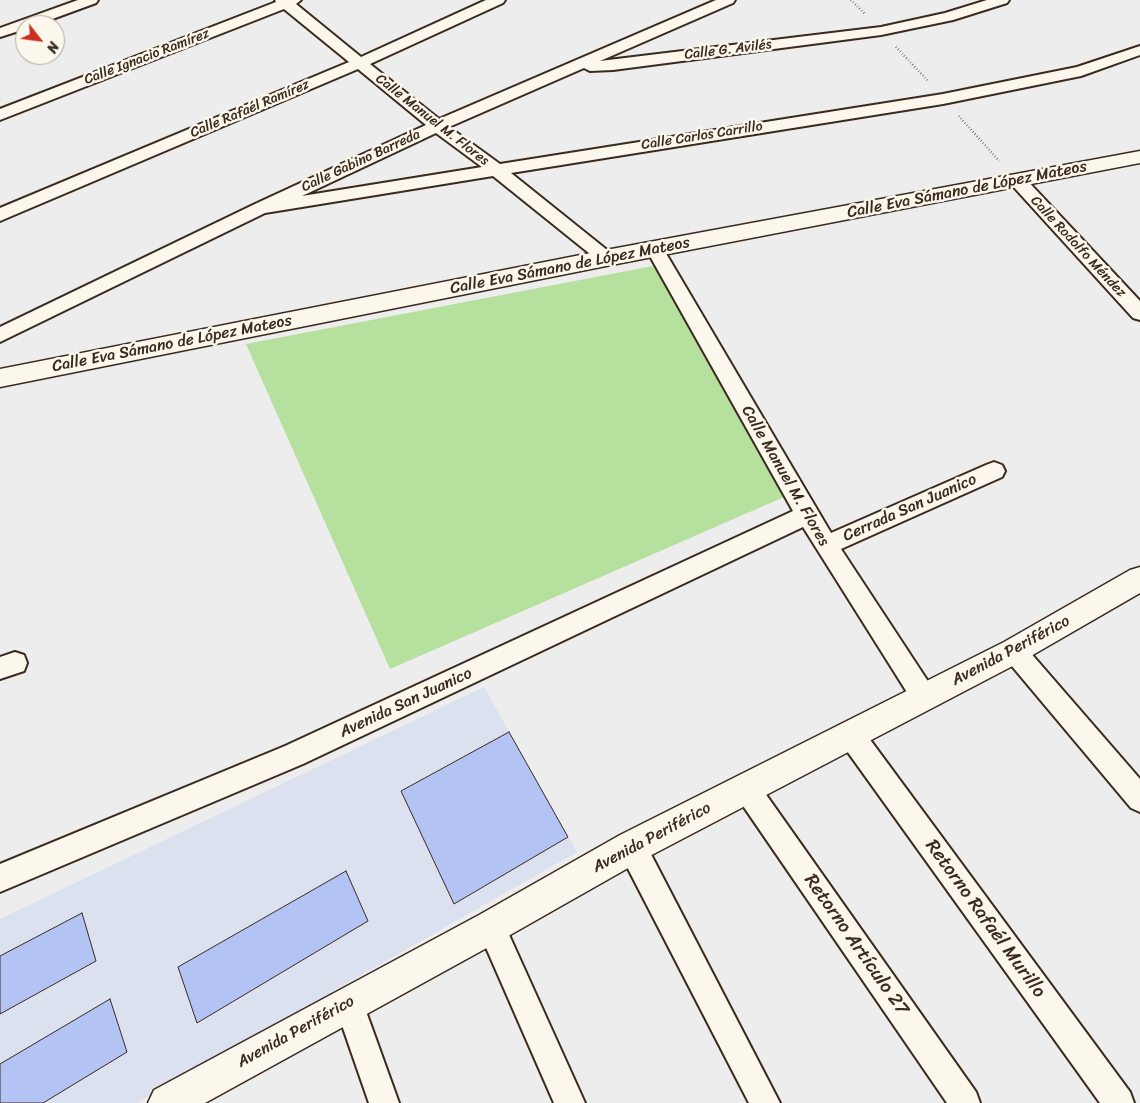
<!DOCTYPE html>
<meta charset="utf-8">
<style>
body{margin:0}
#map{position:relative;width:1140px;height:1103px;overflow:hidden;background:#ededee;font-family:Sriracha,sans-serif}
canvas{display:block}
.north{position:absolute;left:15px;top:15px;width:50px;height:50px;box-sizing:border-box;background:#fbf7ec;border:1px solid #aea59a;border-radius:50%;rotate:120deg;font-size:14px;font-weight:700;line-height:20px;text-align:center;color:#3b2a1e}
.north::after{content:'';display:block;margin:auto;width:18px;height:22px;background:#c8321e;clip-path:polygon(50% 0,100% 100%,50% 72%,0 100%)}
</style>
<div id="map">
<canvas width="1140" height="1103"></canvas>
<div class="north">N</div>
</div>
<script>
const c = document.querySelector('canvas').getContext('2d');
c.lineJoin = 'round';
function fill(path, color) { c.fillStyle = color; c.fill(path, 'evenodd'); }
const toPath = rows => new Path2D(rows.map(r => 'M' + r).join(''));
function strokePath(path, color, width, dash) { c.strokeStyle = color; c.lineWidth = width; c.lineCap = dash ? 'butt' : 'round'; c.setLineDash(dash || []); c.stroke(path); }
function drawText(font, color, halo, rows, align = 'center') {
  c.font = font + ' Sriracha,sans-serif'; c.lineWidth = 5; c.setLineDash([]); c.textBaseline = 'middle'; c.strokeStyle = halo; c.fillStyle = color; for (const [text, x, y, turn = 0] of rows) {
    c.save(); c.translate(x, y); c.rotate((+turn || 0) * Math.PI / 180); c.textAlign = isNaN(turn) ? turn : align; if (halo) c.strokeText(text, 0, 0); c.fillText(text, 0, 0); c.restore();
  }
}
fill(toPath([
 [484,687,577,852,137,1103,0,1103,0,919]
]), '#dce1f0');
fill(toPath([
 [658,265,784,497,390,669,246,344]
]), '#b5e09d');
const building = toPath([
 [509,732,568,837,454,904,401,791,509,732],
 [346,871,368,921,197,1023,178,967,346,871],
 [82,913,96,961,0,1014,0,956,82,913],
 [110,999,127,1052,43,1103,0,1103,0,1064,110,999]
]);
fill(building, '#b3c4f4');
strokePath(building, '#3b2a1e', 1);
const street = toPath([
 [78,0,98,0,96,3,36,25,25,25,25,29,0,37,0,28,78,0],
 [275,0,301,0,296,4,361,57,486,0,505,0,503,3,370,64,439,119,716,0,735,0,733,3,600,61,881,27,945,13,987,0,1009,0,1007,3,953,20,881,35,613,70,590,71,584,68,449,127,500,164,943,94,1077,67,1140,46,1140,55,1081,76,943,104,511,173,612,254,615,258,612,262,606,264,600,262,493,176,265,213,0,342,0,327,255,204,426,125,358,69,0,221,0,208,349,62,284,9,0,120,0,109,276,2,275,0],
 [436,133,482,167,302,196,436,133],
 [1017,175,1023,176,1140,301,1140,320,1133,318,1011,184,1009,180,1011,176,1017,175],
 [655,243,661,245,831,533,986,465,994,462,1002,465,1005,471,1002,477,841,549,933,689,936,697,933,705,924,709,915,705,803,527,303,764,0,892,0,864,285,746,793,511,646,249,649,245,655,243],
 [1014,640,1022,643,1140,779,1140,812,1131,808,1006,659,1002,651,1006,643,1014,640],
 [15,652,24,655,27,663,24,671,0,679,0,657,15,652],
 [851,723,860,726,1130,1092,1134,1103,1100,1103,842,744,838,735,842,726,851,723],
 [746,775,755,779,976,1092,980,1103,947,1103,737,797,733,788,737,779,746,775],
 [632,834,642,837,780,1103,749,1103,622,857,619,847,622,837,632,834],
 [491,913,501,917,585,1103,554,1103,477,927,481,917,491,913],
 [349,987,359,992,399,1103,369,1103,334,1002,339,992,349,987]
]);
const secondary = toPath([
 [1140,151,1140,163,606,266,0,387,0,369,606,250,1140,151],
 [1140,567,1140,593,1024,660,644,859,503,939,205,1103,148,1103,154,1090,479,915,620,835,1004,642,1130,570,1140,567]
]);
strokePath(street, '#3b2a1e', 4);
strokePath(secondary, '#3b2a1e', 3);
strokePath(toPath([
 [851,0,865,14],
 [896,47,928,81],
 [959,116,999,161]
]), '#3b2a1e', 2.5, [0.5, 2.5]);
fill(street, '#fbf7ec');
fill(secondary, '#fbf7ec');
drawText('14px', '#3b2a1e', '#fbf7ec', [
 ["Calle G. Avilés",728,50,-7],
 ["Calle Ignacio Ramírez",147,57,-21],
 ["Calle Rafaél Ramírez",250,109,-23],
 ["Calle Manuel M. Flores",432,120,38],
 ["Calle Carlos Carrillo",702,136,-9],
 ["Calle Gabino Barreda",361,161,-25],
 ["Calle Rodolfo Méndez",1078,247,47]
]);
drawText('16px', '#3b2a1e', '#fbf7ec', [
 ["Calle Eva Sámano de López Mateos",967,190,-11],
 ["Calle Eva Sámano de López Mateos",570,266,-11],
 ["Calle Eva Sámano de López Mateos",172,344,-11],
 ["Calle Manuel M. Flores",785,476,60],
 ["Cerrada San Juanico",910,508,-24],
 ["Avenida Periférico",1011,651,-28],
 ["Avenida San Juanico",406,703,-25],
 ["Avenida Periférico",652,838,-28],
 ["Avenida Periférico",296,1032,-29]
]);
drawText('19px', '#3b2a1e', '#fbf7ec', [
 ["Retorno Rafaél Murillo",985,919,54],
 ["Retorno Artículo 27",856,945,55]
]);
</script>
